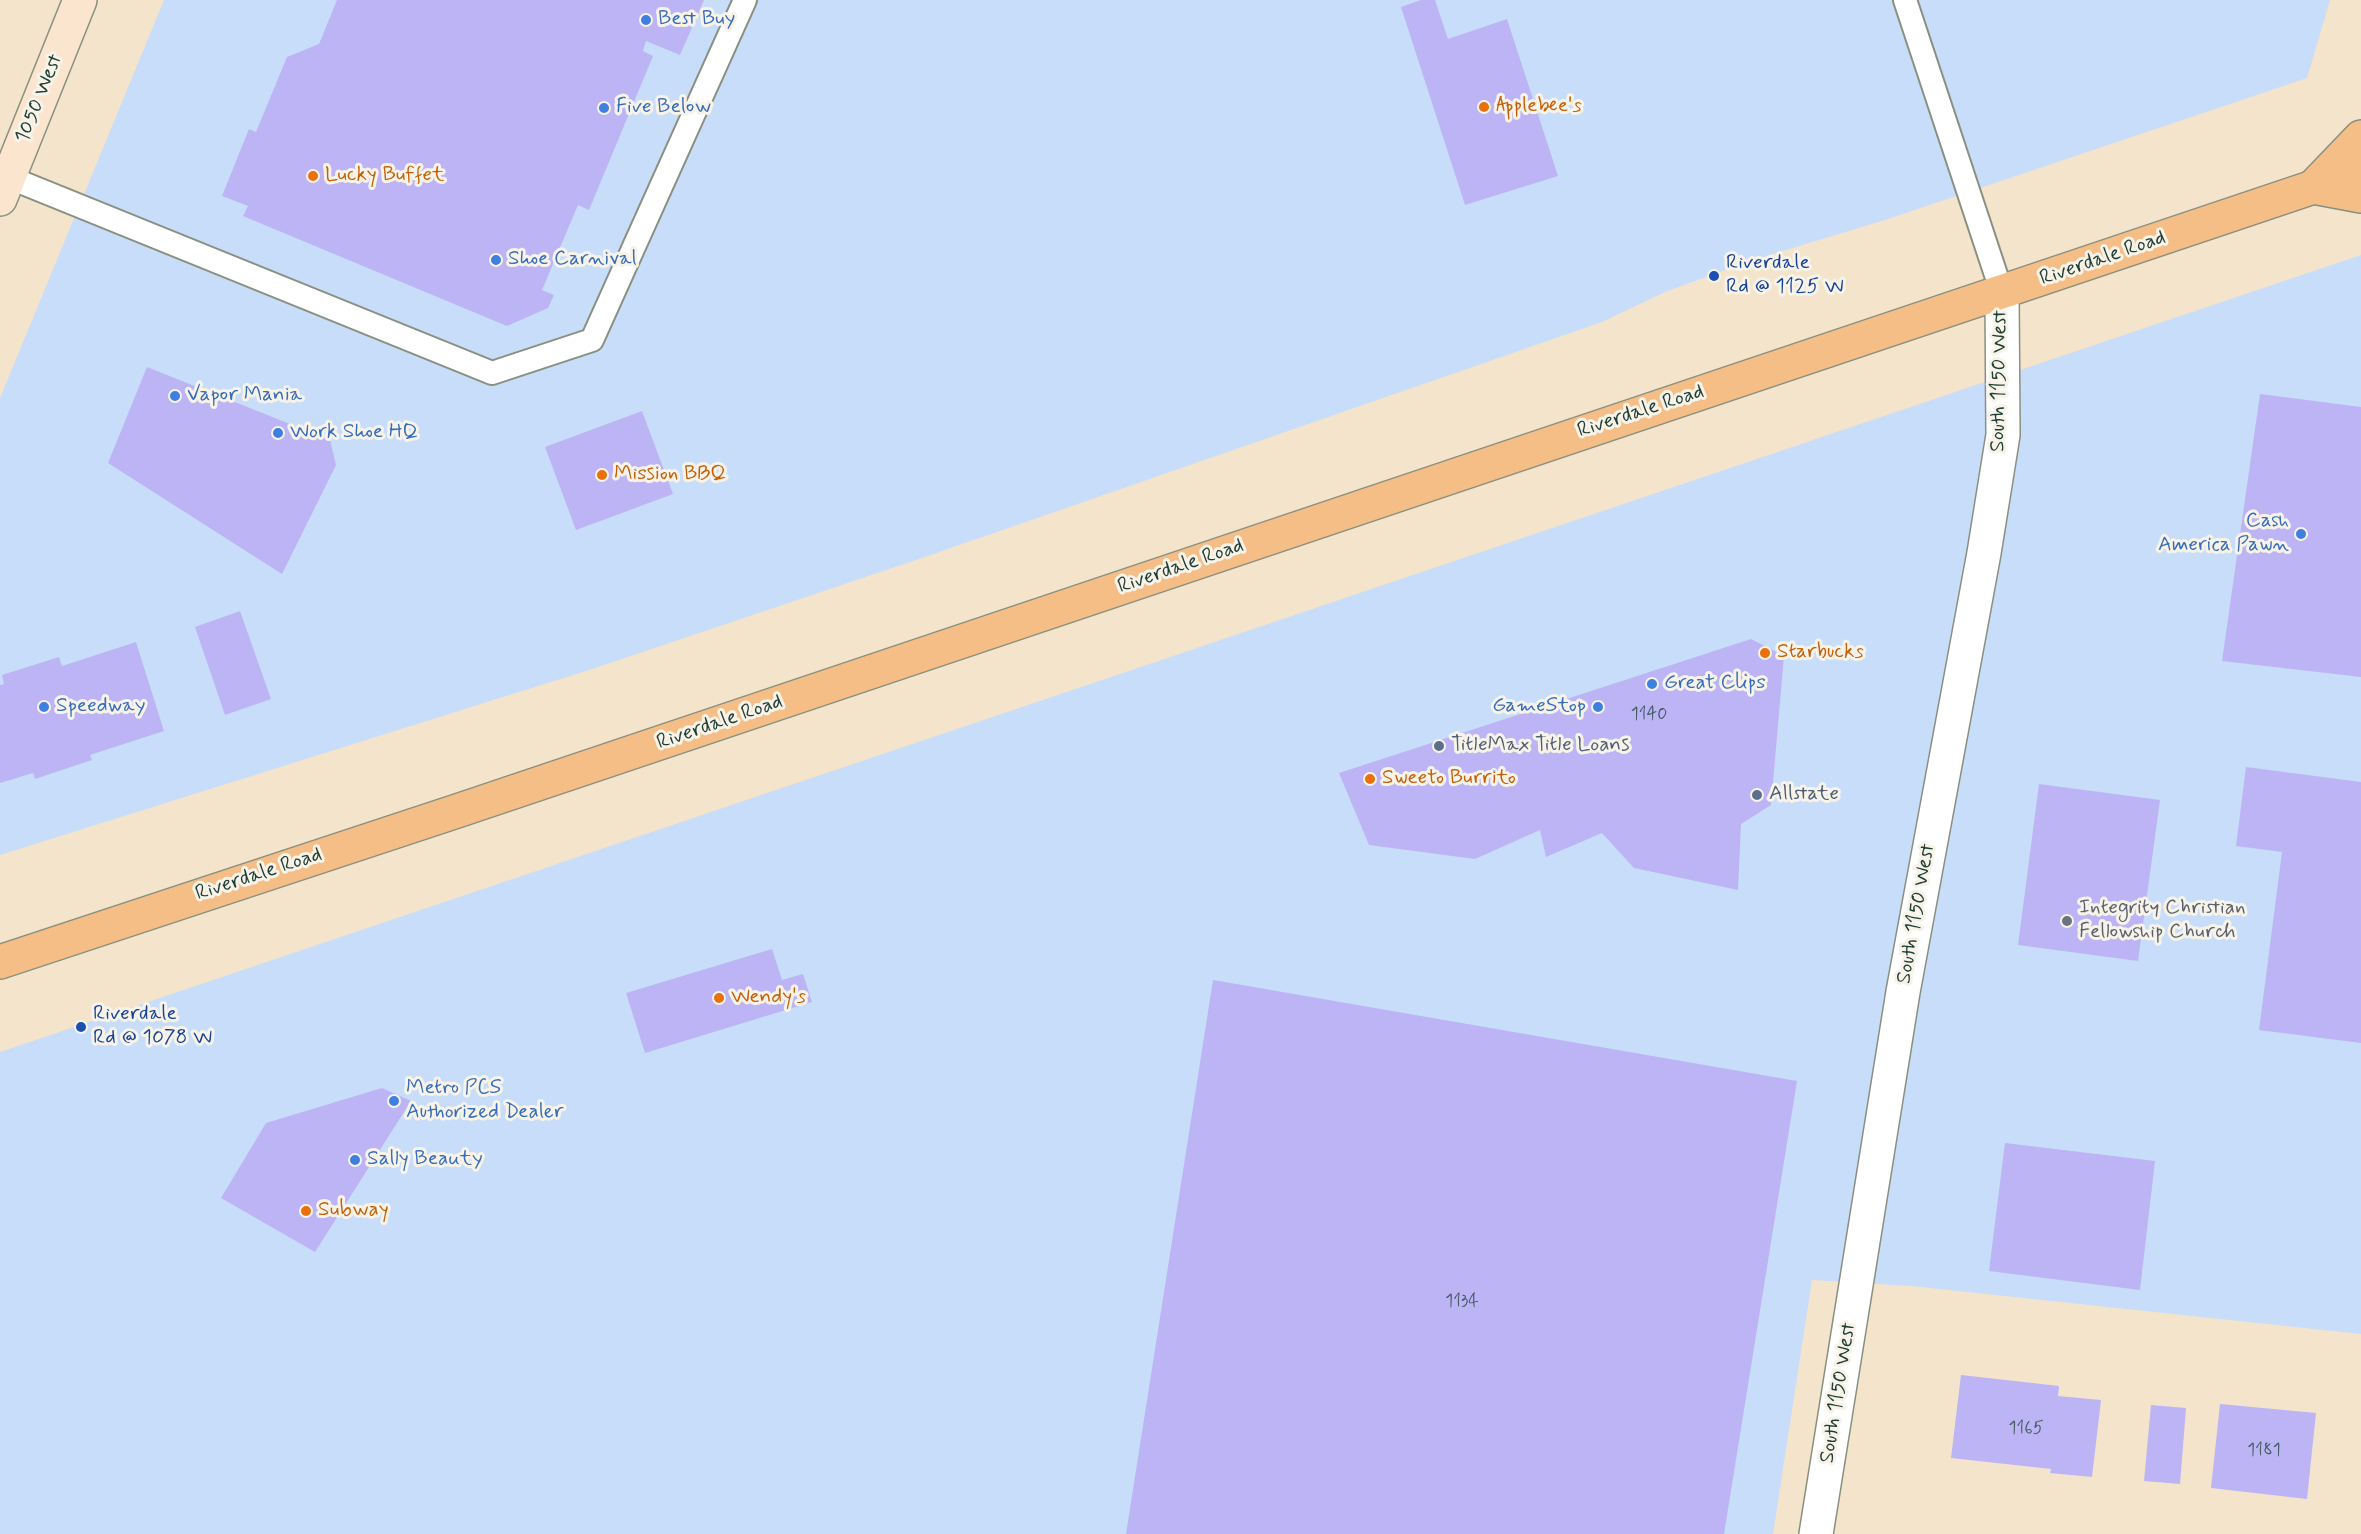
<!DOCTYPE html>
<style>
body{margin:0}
canvas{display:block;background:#f3e4cb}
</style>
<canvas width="2361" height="1534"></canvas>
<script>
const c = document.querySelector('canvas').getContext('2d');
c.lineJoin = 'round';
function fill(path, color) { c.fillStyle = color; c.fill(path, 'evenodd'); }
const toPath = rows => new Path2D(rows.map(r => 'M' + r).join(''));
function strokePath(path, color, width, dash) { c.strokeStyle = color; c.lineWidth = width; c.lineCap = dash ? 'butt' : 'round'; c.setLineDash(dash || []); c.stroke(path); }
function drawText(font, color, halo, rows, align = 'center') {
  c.font = font + ' Mynerve,sans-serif'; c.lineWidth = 6; c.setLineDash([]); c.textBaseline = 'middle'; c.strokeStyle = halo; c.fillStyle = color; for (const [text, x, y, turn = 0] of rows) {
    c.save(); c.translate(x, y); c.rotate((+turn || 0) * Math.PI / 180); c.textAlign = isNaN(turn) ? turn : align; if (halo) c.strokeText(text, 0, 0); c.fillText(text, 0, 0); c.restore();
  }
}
fill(toPath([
 [164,0,2330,0,2307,78,1888,219,1750,261,1665,292,1602,322,922,558,589,670,0,855,0,398],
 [2361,255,2361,1334,1911,1286,1812,1280,1773,1534,0,1534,0,1052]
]), '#c8ddf9');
fill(toPath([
 [337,0,704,0,680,55,646,41,643,51,653,56,589,210,578,205,542,290,554,295,548,308,507,326,243,216,248,206,222,196,249,129,256,132,287,57,319,44],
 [1421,0,1435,0,1448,39,1507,19,1558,176,1465,205,1401,7],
 [147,367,330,440,336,465,282,574,108,463],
 [2260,394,2361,407,2361,677,2222,661],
 [642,411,673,494,576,530,545,447],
 [240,611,271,699,225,715,195,627],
 [1751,639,1784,656,1771,805,1741,824,1738,890,1634,868,1602,833,1546,857,1540,830,1475,859,1369,845,1339,773],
 [136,642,164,731,90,755,92,760,35,779,33,773,0,783,0,685,4,684,2,675,59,657,62,666],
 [2246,767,2361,782,2361,1043,2259,1030,2282,852,2236,846],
 [2039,784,2160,800,2138,961,2018,945],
 [772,949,782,980,803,974,812,1002,645,1053,626,993],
 [1213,980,1797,1081,1724,1534,1126,1534],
 [382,1088,411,1101,315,1252,221,1198,266,1123],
 [2005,1143,2155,1161,2140,1290,1989,1271],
 [1961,1375,2059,1386,2058,1396,2101,1400,2092,1477,2050,1473,2051,1469,1951,1458],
 [2220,1404,2316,1413,2307,1499,2211,1488],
 [2151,1405,2186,1408,2180,1484,2144,1481]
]), '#bdb4f6');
const lane = toPath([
 [1905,0,2002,293],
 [8,177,492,373,592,340,745,0]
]);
const street = toPath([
 [1816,1534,1903,992,1984,553,2003,435,2002,293]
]);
const secondary = toPath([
 [0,199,80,0]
]);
const primary = toPath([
 [0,962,457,811,2361,171]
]);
const highway = toPath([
 [2313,187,2361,137],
 [2313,187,2361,196]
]);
strokePath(lane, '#899080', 26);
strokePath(street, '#899080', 36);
strokePath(secondary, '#899080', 36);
strokePath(primary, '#899080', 36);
strokePath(highway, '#899080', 36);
strokePath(lane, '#fff', 22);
strokePath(street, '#fff', 33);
strokePath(secondary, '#fbe5cf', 33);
strokePath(primary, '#f6be87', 33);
strokePath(highway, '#f6be87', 33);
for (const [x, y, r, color] of [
 [646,20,6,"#3f7fe0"],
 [1484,107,6,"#e8710a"],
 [604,108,6,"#3f7fe0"],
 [313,176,6,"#e8710a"],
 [496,260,6,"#3f7fe0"],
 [1714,276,6,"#1a4fb4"],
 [175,396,6,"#3f7fe0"],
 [278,433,6,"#3f7fe0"],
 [602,475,6,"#e8710a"],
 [2301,534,6,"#3f7fe0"],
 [1765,653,6,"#e8710a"],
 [1652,684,6,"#3f7fe0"],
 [44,707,6,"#3f7fe0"],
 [1598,707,6,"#3f7fe0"],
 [1439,746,6,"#5c6f8a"],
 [1370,779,6,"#e8710a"],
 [1757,795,6,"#5c6f8a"],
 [2067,921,6,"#6b7280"],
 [719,998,6,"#e8710a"],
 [81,1027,6,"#1a4fb4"],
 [394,1101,6,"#3f7fe0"],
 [355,1160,6,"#3f7fe0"],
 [306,1211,6,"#e8710a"]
]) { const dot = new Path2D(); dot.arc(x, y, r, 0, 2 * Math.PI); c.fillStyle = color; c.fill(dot); strokePath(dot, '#f7f3e8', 2); }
drawText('18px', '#465b64', null, [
 ["1140",1649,715],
 ["1134",1462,1302],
 ["1165",2026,1429],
 ["1181",2264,1451]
]);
drawText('21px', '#366cbe', '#f7f3e8', [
 ["Best Buy",658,20],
 ["Five Below",616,108],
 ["Shoe Carnival",508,260],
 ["Vapor Mania",187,396],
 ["Work Shoe HQ",290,433],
 ["Cash",2289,522,"right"],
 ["America Pawn",2289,546,"right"],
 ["Great Clips",1664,684],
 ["Speedway",56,707],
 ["GameStop",1586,707,"right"],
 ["Metro PCS",406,1089],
 ["Authorized Dealer",406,1113],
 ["Sally Beauty",367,1160]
], 'left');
drawText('21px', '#1f3d34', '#f7f3e8', [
 ["1050 West",40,99,-68],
 ["Riverdale Road",2103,259,-19],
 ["South 1150 West",2000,381,-89],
 ["Riverdale Road",1641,412,-18],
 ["Riverdale Road",1181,567,-19],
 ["Riverdale Road",720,723,-19],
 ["Riverdale Road",259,875,-18],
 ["South 1150 West",1917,914,-80],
 ["South 1150 West",1839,1393,-81]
]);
drawText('21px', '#c56008', '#f7f3e8', [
 ["Applebee's",1496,107],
 ["Lucky Buffet",325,176],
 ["Mission BBQ",614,475],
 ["Starbucks",1777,653],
 ["Sweeto Burrito",1382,779],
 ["Wendy's",731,998],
 ["Subway",318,1211]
], 'left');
drawText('21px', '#164399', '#f7f3e8', [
 ["Riverdale",1726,264],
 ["Rd @ 1125 W",1726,288],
 ["Riverdale",93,1015],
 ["Rd @ 1078 W",93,1039]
], 'left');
drawText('21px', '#4e5e75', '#f7f3e8', [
 ["TitleMax Title Loans",1451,746],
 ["Allstate",1769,795]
], 'left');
drawText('21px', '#5b616d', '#f7f3e8', [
 ["Integrity Christian",2079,909],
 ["Fellowship Church",2079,933]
], 'left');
</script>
